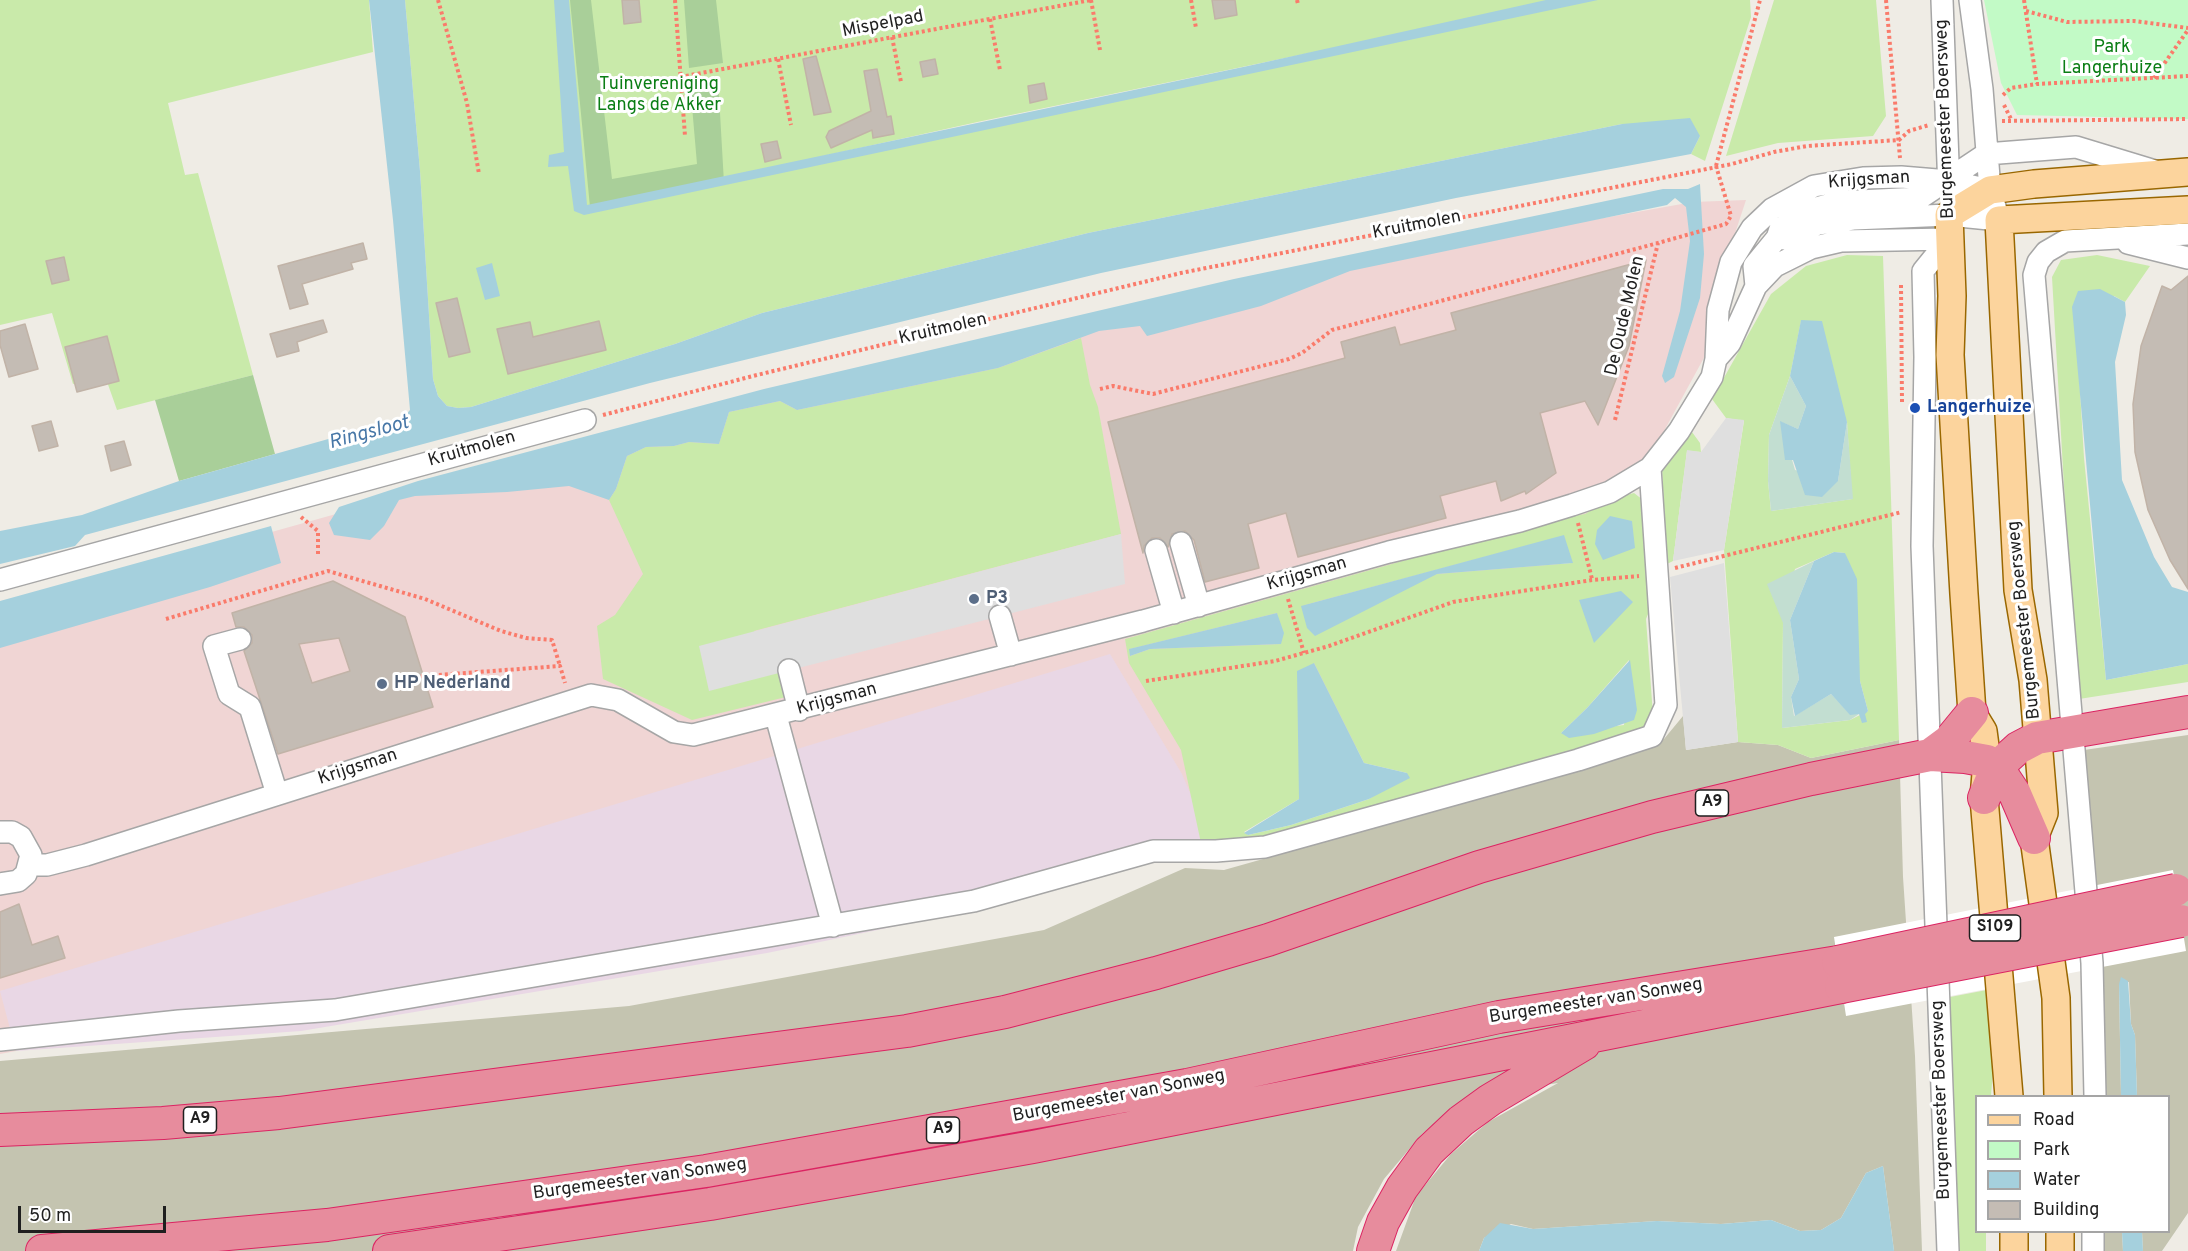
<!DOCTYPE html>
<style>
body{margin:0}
#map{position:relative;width:2188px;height:1251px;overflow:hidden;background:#efece5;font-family:Overpass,sans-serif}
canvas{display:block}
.legend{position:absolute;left:1975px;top:1095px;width:195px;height:138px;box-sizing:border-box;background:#fff;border:2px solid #a5a5a5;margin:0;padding:8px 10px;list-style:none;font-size:18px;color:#1f1f1f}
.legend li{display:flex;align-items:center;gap:12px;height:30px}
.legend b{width:30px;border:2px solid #a5a5a5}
.scale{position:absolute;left:18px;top:1206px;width:148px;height:27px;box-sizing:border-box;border:3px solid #1f1f1f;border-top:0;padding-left:8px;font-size:18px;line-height:21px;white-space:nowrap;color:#1f1f1f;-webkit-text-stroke:4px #fff;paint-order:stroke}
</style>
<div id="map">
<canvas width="2188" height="1251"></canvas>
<ul class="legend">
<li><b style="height:8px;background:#fcd49d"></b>Road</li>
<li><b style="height:16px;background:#c2fac6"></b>Park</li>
<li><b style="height:16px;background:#a5d0dd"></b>Water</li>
<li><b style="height:16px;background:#c4bcb4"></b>Building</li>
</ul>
<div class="scale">50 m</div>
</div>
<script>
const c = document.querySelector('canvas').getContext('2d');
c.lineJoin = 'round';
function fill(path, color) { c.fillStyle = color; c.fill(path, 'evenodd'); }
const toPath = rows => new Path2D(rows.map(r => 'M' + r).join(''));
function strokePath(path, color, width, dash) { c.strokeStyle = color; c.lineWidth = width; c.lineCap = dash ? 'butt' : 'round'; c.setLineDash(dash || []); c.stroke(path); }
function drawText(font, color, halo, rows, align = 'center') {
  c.font = font + ' Overpass,sans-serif'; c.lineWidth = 6; c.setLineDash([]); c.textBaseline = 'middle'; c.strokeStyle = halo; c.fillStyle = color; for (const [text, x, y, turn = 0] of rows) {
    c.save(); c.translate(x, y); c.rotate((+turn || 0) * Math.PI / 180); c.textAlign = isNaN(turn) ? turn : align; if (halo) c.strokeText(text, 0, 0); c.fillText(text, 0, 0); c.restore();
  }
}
fill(toPath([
 [1746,200,1715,294,1706,354,1652,453,1611,519,1302,796,1,991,16,1051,0,1054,0,608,604,439,1418,251,1693,202]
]), '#f0d5d4');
fill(toPath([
 [1110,654,1182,774,1210,839,1118,872,969,911,767,953,301,1031,16,1051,0,991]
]), '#e9d7e5');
fill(toPath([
 [1683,716,1686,750,1738,742,1778,745,1811,758,1899,740,1903,877,1915,1056,1922,1251,1894,1251,1883,1166,1866,1173,1841,1218,1821,1230,1800,1231,1771,1220,1721,1224,1657,1221,1533,1229,1511,1224,1484,1238,1479,1251,1396,1251,1416,1196,1451,1154,1488,1122,1558,1083,1466,1097,1422,1134,1384,1179,1358,1227,1353,1251,0,1251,0,1061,629,1006,1044,930,1185,868,1224,870,1604,763,1664,739],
 [2188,735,2188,1213,2162,1251,2143,1251,2142,1232,2168,1232,2168,1096,2137,1096,2135,1035,2131,1024,2129,982,2119,984,2121,1096,2103,1096,2104,961,2084,750],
 [2103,1232,2122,1232,2123,1251,2103,1251]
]), '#c4c4b0');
fill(toPath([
 [0,0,369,0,373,52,168,103,185,175,198,173,253,375,117,410,105,376,73,384,52,313,0,325],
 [405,0,1750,0,1751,17,1705,161,1691,154,1700,136,1622,124,1088,233,762,313,675,344,471,407,458,408,447,406,438,396,433,379,420,171],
 [1348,45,592,207,982,121],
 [1774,0,1876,0,1886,116,1873,136,1778,143,1726,156],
 [1847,255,1883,256,1899,740,1811,758,1778,745,1738,742,1724,550,1744,421,1726,418,1712,399,1771,294,1806,266],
 [1801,321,1847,422,1852,499,1771,511,1768,481,1769,435,1790,376],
 [1834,552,1845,553,1860,681,1868,711,1850,720,1782,728,1783,623,1795,569],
 [2097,255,2150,266,2125,302,2114,296,2079,374,2084,458,2106,680,2188,664,2188,682,2079,699,2072,626,2052,277,2061,260],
 [1081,338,1090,385,1098,407,1121,534,754,631,779,673,786,697,692,720,603,679,597,626,615,615,643,574,609,500,616,489,627,456,646,447,674,446,689,442,719,444,729,412,780,401,797,410,998,368],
 [1692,432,1700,443,1701,452,1687,451,1673,561,1667,564,1662,468],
 [1634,493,1647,503,1654,599,1646,619,1653,715,1639,736,1284,836,1201,843,1181,750,1129,663,1125,639,1548,520,1585,514,1611,499],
 [1563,536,1572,563,1437,574,1301,606],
 [1277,613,1281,644,1150,649,1130,656,1130,649],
 [1629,660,1624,725,1561,733,1587,708],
 [1314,663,1364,763,1407,773,1369,799,1291,825,1248,835,1244,832,1299,799],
 [1992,989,1995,1046,1991,1096,1976,1096,1976,1232,1986,1232,1986,1251,1956,1251,1945,998]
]), '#c9eaaa');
fill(toPath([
 [570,0,591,0,612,179,697,164,690,83,718,78,724,183,590,207],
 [684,0,716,0,723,63,689,68],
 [253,375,275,454,179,481,155,400]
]), '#a9cf99');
fill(toPath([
 [1790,376,1806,406,1798,429,1781,422,1795,470,1838,481,1847,422,1853,499,1771,511,1768,481,1769,435],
 [1814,561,1790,620,1799,679,1791,697,1794,716,1831,694,1850,714,1859,714,1850,720,1782,728,1783,623,1767,584]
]), '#c2ded1');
fill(toPath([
 [1984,0,2188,0,2188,119,2017,115,2001,83]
]), '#c2fac6');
fill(toPath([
 [1726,418,1744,420,1724,550,1673,561,1687,450,1701,452],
 [1121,534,1125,584,709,691,699,646],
 [1724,563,1738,742,1686,750,1670,577]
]), '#dfdfdf');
fill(toPath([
 [369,0,405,0,420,171,433,379,438,396,447,406,458,408,471,407,675,344,762,313,1088,233,1622,124,1690,118,1700,136,1691,154,1456,198,1101,273,650,383,85,535,75,546,0,564,0,531,82,515,179,481,403,418,410,410,393,220],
 [554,0,569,0,587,205,1248,66,1546,0,1598,0,584,215,574,211,568,166,548,167,549,155,564,152],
 [1700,184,1704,254,1700,298,1674,377,1665,383,1662,376,1680,311,1690,241,1686,207,1675,198,1667,205,1350,271,1261,306,1147,336,1140,326,1099,331,998,368,797,410,780,401,729,412,719,444,689,442,674,446,646,447,627,456,616,489,609,500,569,486,507,492,415,496,399,500,384,526,370,540,334,535,329,523,339,507,418,481,764,389,1234,279,1663,189,1688,189],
 [492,263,500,296,485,300,476,268],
 [2100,289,2125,302,2126,315,2115,362,2122,480,2154,557,2172,587,2188,592,2188,664,2106,680,2072,307,2078,291],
 [1801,320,1822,321,1847,422,1838,481,1822,497,1805,495,1793,460,1785,460,1780,421,1798,429,1806,406,1790,376],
 [1610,516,1632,521,1635,548,1603,560,1595,544,1597,530],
 [271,526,281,563,210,587,0,648,0,601],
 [1564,535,1573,563,1437,574,1315,636,1307,628,1301,606],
 [1834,552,1845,553,1857,579,1860,681,1868,711,1865,714,1867,722,1862,723,1859,714,1850,715,1831,694,1795,716,1791,697,1799,679,1790,620,1814,561],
 [1621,591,1633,602,1594,643,1579,600],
 [1277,613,1284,633,1281,644,1150,649,1130,656,1129,649],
 [1630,660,1637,710,1634,720,1594,734,1569,738,1561,733,1587,708],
 [1314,663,1364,763,1407,773,1410,778,1369,799,1291,825,1248,835,1244,833,1299,799,1297,671],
 [2121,977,2128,981,2131,1024,2135,1035,2137,1096,2121,1096,2119,984],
 [1883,1166,1894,1251,1479,1251,1484,1238,1500,1223,1533,1229,1657,1221,1721,1224,1771,1220,1800,1231,1821,1230,1841,1218,1866,1173],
 [2122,1232,2142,1232,2143,1251,2123,1251]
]), '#a5d0dd');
fill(toPath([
 [2173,870,2186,951,1846,1016,1834,937]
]), '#fff');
const building = toPath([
 [622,0,639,0,641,22,624,24,622,0],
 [1212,0,1235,0,1237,15,1215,19,1212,0],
 [816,56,831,112,814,115,803,59,816,56],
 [935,59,938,74,923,77,920,62,935,59],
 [877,69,887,117,891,116,894,134,873,138,872,130,831,148,826,137,829,131,871,111,864,71,877,69],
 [1044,83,1047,99,1030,103,1028,86,1044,83],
 [777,141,781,158,765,162,761,144,777,141],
 [363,243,367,259,351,263,353,269,302,284,308,304,290,309,278,266,363,243],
 [64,257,69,280,52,284,46,261,64,257],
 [1646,260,1629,346,1598,425,1585,401,1540,413,1556,473,1526,494,1525,491,1501,501,1496,481,1440,496,1446,518,1298,557,1286,513,1248,524,1259,568,1205,582,1194,540,1185,531,1172,534,1168,547,1160,538,1152,538,1144,546,1143,553,1108,422,1345,358,1341,342,1395,327,1400,345,1456,330,1451,313,1646,260],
 [2188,276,2188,589,2170,560,2148,510,2135,452,2133,404,2141,346,2162,286,2171,290,2188,276],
 [457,298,470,352,449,357,436,303,457,298],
 [323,320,327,332,297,342,299,351,277,357,270,334,323,320],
 [599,321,606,350,508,374,497,329,530,322,533,337,599,321],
 [25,324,38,369,9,377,0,345,0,331,25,324],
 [107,336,119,381,77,392,65,347,107,336],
 [51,421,58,446,39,451,32,426,51,421],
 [124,441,131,465,111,471,105,446,124,441],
 [333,581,405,617,433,707,278,754,244,651,252,643,252,635,244,627,236,627,232,613,333,581],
 [339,638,350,671,312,683,299,644,339,638],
 [19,904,32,945,58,936,65,958,0,978,0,912,19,904]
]);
fill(building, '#c4bcb4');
strokePath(building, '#c1b3a7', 1.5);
const minor = toPath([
 [1942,0,1949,190],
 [1986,154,2076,147,2155,171],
 [1777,238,1786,239,1818,224,1853,219,1949,215,1999,220,1990,190,1982,89,1970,0],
 [2128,243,2188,258],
 [1756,286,1754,266,1777,238,1780,229,1797,218,1817,208,1839,202,1920,198,1986,154],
 [1716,359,1730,343,1756,286,1775,266,1811,248,1841,241,1949,239],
 [1181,543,1199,606],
 [1156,550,1174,613],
 [0,580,585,420],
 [1000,616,1011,655],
 [240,639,214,646,229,694,250,707,277,794],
 [789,670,799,710],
 [776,716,833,926],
 [0,832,12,832,21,837,31,855,26,874,18,881,0,884],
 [31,865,47,865,86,855,591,695,618,700,674,732,693,735,1143,621,1389,552,1520,521,1572,505,1610,492,1650,468,1679,431,1712,377,1716,359,1718,310,1731,262,1752,228,1772,209,1814,186,1863,178,1901,177,1949,181,1990,190],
 [0,1040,179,1021,335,1010,974,901,1153,851,1216,851,1265,847,1578,760,1652,736,1666,705,1650,468],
 [2095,1096,2092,963,2034,275,2038,262,2046,252,2065,241,2188,234],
 [1948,1251,1922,546,1925,357,1923,271,1949,239],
 [2093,1251,2093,1232]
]);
const major = toPath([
 [2009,1096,1984,798,1987,761,1983,731,1972,713,1964,594,1950,355,1952,296,1949,215,1990,190,2034,184,2188,172],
 [2058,1096,2056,998,2034,838,2044,813,2033,680,2018,590,1999,220,2188,210],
 [2014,1232,2014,1251],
 [2060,1232,2060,1251]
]);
const highway = toPath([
 [1930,755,1949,741,1972,713],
 [1984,798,1997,767,2018,748,2037,738,2188,712],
 [0,1130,163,1123,279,1113,907,1031,1005,1012,1156,973,1268,940,1479,867,1652,817,1811,779,1930,755,1965,757,1987,761,1997,767,2015,794,2034,838],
 [42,1251,327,1225,706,1171,1187,1085,1499,1017,1838,962],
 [389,1251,710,1204,1033,1147,1841,987],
 [1373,1251,1383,1222,1402,1188,1429,1151,1461,1121,1490,1100,1584,1044]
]);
strokePath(minor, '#a6a6a6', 24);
strokePath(major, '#996700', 30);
strokePath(highway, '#db2462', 34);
strokePath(toPath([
 [438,0,467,103,479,174],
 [675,0,685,136],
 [1091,0,1100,50],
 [1191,0,1196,28],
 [1297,0,1298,4],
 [1886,0,1900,158],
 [2024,0,2037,84],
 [2026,11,2067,22,2134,21,2188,28],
 [990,19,1000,70],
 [892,37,901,82],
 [778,59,791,125],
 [680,77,1091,0],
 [2154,78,2188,30],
 [2003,95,2011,88,2037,84,2188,76],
 [2004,105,2012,121],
 [2002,121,2188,119],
 [1716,166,1760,0],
 [1901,285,1902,403],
 [1100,389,1113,386,1153,394,1289,359,1302,353,1332,330,1658,243],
 [603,415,757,375,1181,273,1732,164,1774,152,1807,146,1899,140,1909,131,1929,125],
 [1615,420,1658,243,1726,224,1731,216,1716,166],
 [301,517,318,531,318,555],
 [1578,523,1592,579],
 [1675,568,1902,512],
 [1288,599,1304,653],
 [166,619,328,571,425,599,501,631,526,638,552,640,560,666],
 [397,678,560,666,565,683],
 [1146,681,1275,661,1329,646,1453,602,1592,580,1639,576]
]), '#fa7b6b', 4, [3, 3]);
strokePath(minor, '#fff', 21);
strokePath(major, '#fcd49d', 27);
strokePath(highway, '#e78c9d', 32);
const highwayBridge = toPath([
 [1838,962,2176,890],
 [1841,987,2181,921]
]);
strokePath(highwayBridge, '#db2462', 34, []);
strokePath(highwayBridge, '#e78c9d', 32);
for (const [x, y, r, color] of [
 [1915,408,6,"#1a4fb4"],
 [974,599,6,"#5c6f8a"],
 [382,684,6,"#5c6f8a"]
]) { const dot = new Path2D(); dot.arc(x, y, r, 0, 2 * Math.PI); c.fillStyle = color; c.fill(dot); strokePath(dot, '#fff', 2); }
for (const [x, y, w] of [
 [1712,803,33],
 [1995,928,51],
 [200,1120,33],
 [943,1130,33]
]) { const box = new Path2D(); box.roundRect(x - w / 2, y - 13, w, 26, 4.5); c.fillStyle = '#fff'; c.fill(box); strokePath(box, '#1f1f1f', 1.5); }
drawText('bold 16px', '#1f1f1f', null, [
 ["A9",1712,803],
 ["S109",1995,928],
 ["A9",200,1120],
 ["A9",943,1130]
]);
drawText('18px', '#1f1f1f', '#fff', [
 ["Mispelpad",883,25,-11],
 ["Burgemeester Boersweg",1946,119,-92],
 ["Krijgsman",1869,181,-4],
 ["Kruitmolen",1417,226,-11],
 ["De Oude Molen",1626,316,-77],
 ["Kruitmolen",943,330,-13],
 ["Kruitmolen",472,450,-16],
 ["Krijgsman",1307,575,-16],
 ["Burgemeester Boersweg",2025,620,-96],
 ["Krijgsman",837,700,-15],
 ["Krijgsman",358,768,-18],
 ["Burgemeester van Sonweg",1596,1002,-9],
 ["Burgemeester van Sonweg",1119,1097,-11],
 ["Burgemeester Boersweg",1942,1100,-92],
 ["Burgemeester van Sonweg",640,1180,-8]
]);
drawText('18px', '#0b7e15', '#fff', [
 ["Park",2112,48],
 ["Langerhuize",2112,69],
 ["Tuinvereniging",659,85],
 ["Langs de Akker",659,106]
]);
drawText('bold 18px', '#164399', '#fff', [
 ["Langerhuize",1927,408]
], 'left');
drawText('bold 18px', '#4e5e75', '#fff', [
 ["P3",986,599],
 ["HP Nederland",394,684]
], 'left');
drawText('italic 20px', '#4777a7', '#fff', [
 ["Ringsloot",369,434,-15]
]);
</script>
